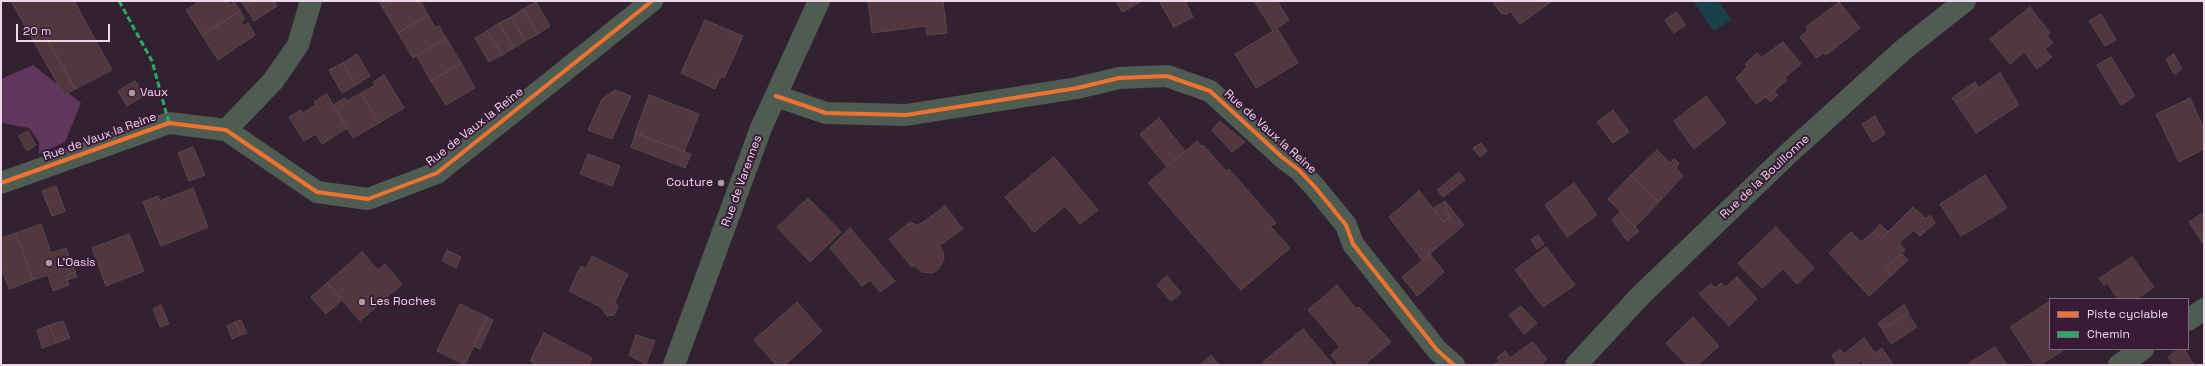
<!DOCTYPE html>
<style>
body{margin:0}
#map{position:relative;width:2205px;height:366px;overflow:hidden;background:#322131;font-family:"Space Grotesk",sans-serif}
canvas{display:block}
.frame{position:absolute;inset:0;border:2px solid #edd8ea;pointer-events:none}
.legend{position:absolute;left:2049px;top:298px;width:140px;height:52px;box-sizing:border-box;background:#391a37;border:1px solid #81667f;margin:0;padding:5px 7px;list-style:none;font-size:12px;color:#edd8ea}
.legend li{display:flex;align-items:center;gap:8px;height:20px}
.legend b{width:20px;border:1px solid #81667f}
.scale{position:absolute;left:16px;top:24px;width:94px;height:18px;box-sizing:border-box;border:2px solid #edd8ea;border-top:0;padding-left:5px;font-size:12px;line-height:14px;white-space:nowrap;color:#edd8ea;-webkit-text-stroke:3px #391a37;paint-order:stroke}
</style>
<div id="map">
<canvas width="2205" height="366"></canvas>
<div class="frame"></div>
<ul class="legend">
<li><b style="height:5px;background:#ef722f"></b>Piste cyclable</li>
<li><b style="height:5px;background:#26ab63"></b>Chemin</li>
</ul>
<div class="scale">20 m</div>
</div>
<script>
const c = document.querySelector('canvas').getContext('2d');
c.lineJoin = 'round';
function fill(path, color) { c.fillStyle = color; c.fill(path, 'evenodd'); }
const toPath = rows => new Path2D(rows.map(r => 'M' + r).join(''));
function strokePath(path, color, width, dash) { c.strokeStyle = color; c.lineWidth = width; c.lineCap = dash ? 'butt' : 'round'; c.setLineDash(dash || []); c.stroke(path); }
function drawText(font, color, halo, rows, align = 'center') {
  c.font = font + ' "Space Grotesk",sans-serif'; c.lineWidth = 4; c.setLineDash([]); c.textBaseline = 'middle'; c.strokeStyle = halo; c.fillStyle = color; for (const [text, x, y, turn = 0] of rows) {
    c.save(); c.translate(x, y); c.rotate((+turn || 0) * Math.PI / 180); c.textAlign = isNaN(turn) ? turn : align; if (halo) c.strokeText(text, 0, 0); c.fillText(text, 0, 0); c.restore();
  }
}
fill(toPath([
 [33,65,81,103,65,142,39,154,39,142,29,128,1,123,1,79]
]), '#60365c');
fill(toPath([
 [1693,1,1718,1,1731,20,1714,31]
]), '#18424a');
const building = toPath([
 [11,1,74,1,112,70,75,89,44,33,33,40,11,1],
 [200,1,228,1,230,5,234,2,240,11,202,35,186,10,200,1],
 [241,1,255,1,245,7,241,1],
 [255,1,274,1,277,6,254,21,245,7,255,1],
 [379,1,394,1,383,8,379,1],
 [394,1,421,1,428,15,398,33,383,8,394,1],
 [868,1,943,1,947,33,927,35,926,26,872,33,868,1],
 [1116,1,1142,1,1122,12,1116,1],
 [1159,1,1185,1,1193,17,1174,27,1159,1],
 [1254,1,1277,1,1289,20,1277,28,1298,63,1256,88,1235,54,1273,31,1254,1],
 [1492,1,1552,1,1520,24,1510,11,1507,14,1501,13,1492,1],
 [536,2,550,26,538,34,523,9,536,2],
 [1839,2,1860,28,1826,55,1824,53,1816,58,1800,37,1808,30,1806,27,1839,2],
 [2030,7,2050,33,2047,35,2053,43,2045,49,2052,57,2037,69,2024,52,2010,64,1990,39,2030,7],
 [523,9,538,34,525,41,511,17,523,9],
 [240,11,245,19,241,21,243,26,248,23,255,35,218,60,202,35,240,11],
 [1676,12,1686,25,1674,33,1665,20,1676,12],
 [2101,14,2116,40,2105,46,2089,21,2101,14],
 [428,15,435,27,439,26,446,38,413,58,398,33,428,15],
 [511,17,525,41,514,48,499,23,511,17],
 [705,20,743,36,724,78,721,76,715,89,681,73,705,20],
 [499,23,514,48,502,55,487,31,499,23],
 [487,31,502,55,489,62,475,38,487,31],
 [44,33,75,89,64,95,33,40,44,33],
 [446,38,461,63,431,81,417,56,446,38],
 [1783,42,1801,64,1785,77,1787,80,1774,91,1756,104,1736,78,1747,67,1745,64,1757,53,1761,58,1783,42],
 [357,54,370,76,356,85,343,63,357,54],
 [2174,54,2182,69,2174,74,2166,59,2174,54],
 [2111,57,2135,96,2121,105,2097,65,2111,57],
 [343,63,356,85,342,93,329,70,343,63],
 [461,63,475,88,446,105,431,81,461,63],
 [2000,73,2019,105,1976,133,1956,103,2000,73],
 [384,75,404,108,379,123,361,93,375,85,373,82,384,75],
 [135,81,145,95,127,106,118,91,135,81],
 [1975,82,1978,87,1956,103,1952,98,1975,82],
 [615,90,631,96,612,139,588,130,602,99,615,90],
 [1774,91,1778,95,1770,102,1766,97,1774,91],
 [361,93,379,123,353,138,333,105,345,98,347,101,361,93],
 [327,94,347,128,322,144,316,134,304,141,289,117,301,110,303,113,316,105,314,102,327,94],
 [649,95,699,114,684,152,635,133,649,95],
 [1706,96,1726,123,1694,149,1674,121,1706,96],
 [2190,98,2204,129,2204,149,2179,162,2156,114,2190,98],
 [1613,110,1629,132,1613,143,1597,122,1613,110],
 [1875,116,1885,134,1873,142,1862,124,1875,116],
 [1159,118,1185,151,1166,166,1140,134,1159,118],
 [1220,121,1245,142,1232,152,1212,130,1220,121],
 [28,131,36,145,27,151,19,136,28,131],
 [636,133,691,154,685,168,631,147,636,133],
 [1197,141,1202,147,1203,145,1226,171,1229,169,1276,223,1271,227,1290,248,1241,290,1148,183,1197,141],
 [1481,143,1487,151,1480,157,1473,148,1481,143],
 [193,147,205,175,189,181,178,153,193,147],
 [1657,150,1670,163,1674,159,1679,163,1676,168,1683,176,1659,202,1631,175,1657,150],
 [588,154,620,166,612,186,580,174,588,154],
 [1054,157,1098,210,1080,224,1065,206,1034,232,1005,197,1054,157],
 [1459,172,1465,180,1443,197,1437,190,1459,172],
 [1631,175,1659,202,1635,227,1608,199,1631,175],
 [1985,175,2007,208,1961,236,1940,204,1985,175],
 [1574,183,1597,215,1567,237,1545,205,1574,183],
 [56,186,65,211,52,216,42,191,56,186],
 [193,188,208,227,161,246,143,202,158,196,160,201,193,188],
 [1419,191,1444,222,1450,217,1445,208,1448,205,1464,225,1422,260,1389,217,1419,191],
 [808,198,841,232,810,262,777,227,808,198],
 [1445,201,1448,205,1445,208,1450,217,1444,222,1434,208,1445,201],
 [945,206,963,229,939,246,943,251,944,259,938,270,932,273,922,272,914,265,912,267,889,239,910,222,917,225,922,223,945,206],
 [1913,207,1926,219,1930,215,1935,223,1920,236,1914,230,1899,243,1905,250,1885,269,1892,275,1869,296,1829,253,1851,232,1861,242,1874,231,1881,239,1913,207],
 [1620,212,1639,231,1627,241,1612,220,1620,212],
 [2204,212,2204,245,2189,222,2204,212],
 [41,224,51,253,66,248,75,272,66,276,69,285,53,291,48,275,33,280,16,233,41,224],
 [1880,224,1888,232,1881,239,1874,231,1880,224],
 [1776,227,1814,268,1797,284,1783,269,1762,288,1738,263,1776,227],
 [850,228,895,281,880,292,870,280,862,286,830,248,850,228],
 [16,233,33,280,9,289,1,267,1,238,16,233],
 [129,234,144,271,106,286,92,248,129,234],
 [1538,235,1544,244,1537,249,1531,240,1538,235],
 [1546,247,1575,285,1543,307,1515,270,1546,247],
 [447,250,461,257,456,268,442,261,447,250],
 [362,252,378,270,385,264,402,284,360,321,327,283,362,252],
 [1430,254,1444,272,1417,296,1402,277,1430,254],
 [1902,254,1908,260,1892,275,1885,269,1902,254],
 [592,256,628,274,615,302,618,307,614,315,607,316,601,307,569,291,581,266,586,269,592,256],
 [2132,257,2154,287,2138,298,2138,299,2118,299,2107,283,2104,285,2099,278,2132,257],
 [75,272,77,277,67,280,66,276,75,272],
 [1167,276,1181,293,1171,301,1157,285,1167,276],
 [1737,277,1757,299,1729,326,1699,294,1711,284,1715,288,1721,283,1726,287,1737,277],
 [327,283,342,300,326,314,311,297,327,283],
 [1337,285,1356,309,1359,307,1391,342,1364,365,1339,365,1331,355,1340,347,1308,310,1337,285],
 [2050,301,2050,349,2065,349,2040,365,2035,365,2010,327,2050,301],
 [797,302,822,331,785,365,776,365,754,340,797,302],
 [460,304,487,317,465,365,437,351,460,304],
 [161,305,169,324,160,327,153,309,161,305],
 [1904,305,1909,313,1882,329,1878,323,1904,305],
 [1521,306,1537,323,1524,334,1509,315,1521,306],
 [1908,314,1917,327,1891,344,1882,329,1908,314],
 [487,317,493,320,480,349,474,346,487,317],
 [1693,317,1719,346,1698,365,1687,365,1666,343,1693,317],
 [241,320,247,333,241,335,235,322,241,320],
 [63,321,70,338,56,343,50,325,63,321],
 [235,322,241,335,232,339,227,326,235,322],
 [50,325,56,343,42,348,37,330,50,325],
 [1303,329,1333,365,1265,365,1263,362,1303,329],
 [544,333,592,358,589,365,533,365,534,362,530,361,544,333],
 [636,335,655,341,646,364,629,355,636,335],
 [1864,338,1875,353,1882,348,1893,365,1865,365,1861,361,1856,365,1837,365,1832,355,1840,349,1844,354,1864,338],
 [1532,342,1547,359,1541,365,1492,365,1497,363,1501,365,1497,358,1505,351,1510,358,1532,342],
 [1995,347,2007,365,1966,365,1995,347],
 [2179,349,2184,349,2194,365,2174,365,2168,357,2179,349],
 [1211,355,1219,365,1200,365,1211,355]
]);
fill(building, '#52383e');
strokePath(building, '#59484e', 1);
strokePath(toPath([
 [776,96,826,113,906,115,1077,88,1119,78,1167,76,1210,91,1282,157,1299,170,1314,186,1346,225,1353,244,1437,350,1454,365],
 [226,130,273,81,298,45,311,1],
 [1,183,169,123,226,130,317,192,368,199,437,173,652,1],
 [2188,320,2204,309],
 [1576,365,1640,296,1789,153,1904,49,1965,1],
 [2119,365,2143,349]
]), '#4f5c52', 22);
strokePath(toPath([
 [674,365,761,128,819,1]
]), '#4f5c52', 22);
strokePath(toPath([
 [119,1,152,61,169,123]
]), '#26ab63', 3, [6, 3]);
strokePath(toPath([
 [776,96,826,113,906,115,1077,88,1119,78,1167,76,1210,91,1282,157,1299,170,1314,186,1346,225,1353,244,1437,350,1454,365],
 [1,183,169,123,226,130,317,192,368,199,437,173,652,1]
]), '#ef722f', 4);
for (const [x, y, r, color] of [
 [132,93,4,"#ac98a9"],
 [721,183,4,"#ac98a9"],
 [49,263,4,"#ac98a9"],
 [362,302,4,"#ac98a9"]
]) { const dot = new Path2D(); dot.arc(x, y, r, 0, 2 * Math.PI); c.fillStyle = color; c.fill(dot); strokePath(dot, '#391a37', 1.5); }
drawText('12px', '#edd8ea', '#391a37', [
 ["Vaux",140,93],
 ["Couture",713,183,"right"],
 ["L'Oasis",57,263],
 ["Les Roches",370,302]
], 'left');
drawText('12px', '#edd8ea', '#391a37', [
 ["Rue de Vaux la Reine",475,127,-38],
 ["Rue de Vaux la Reine",1270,132,42],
 ["Rue de Vaux la Reine",100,137,-20],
 ["Rue de la Bouillonne",1765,177,-43],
 ["Rue de Varennes",742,181,-70]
]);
</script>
